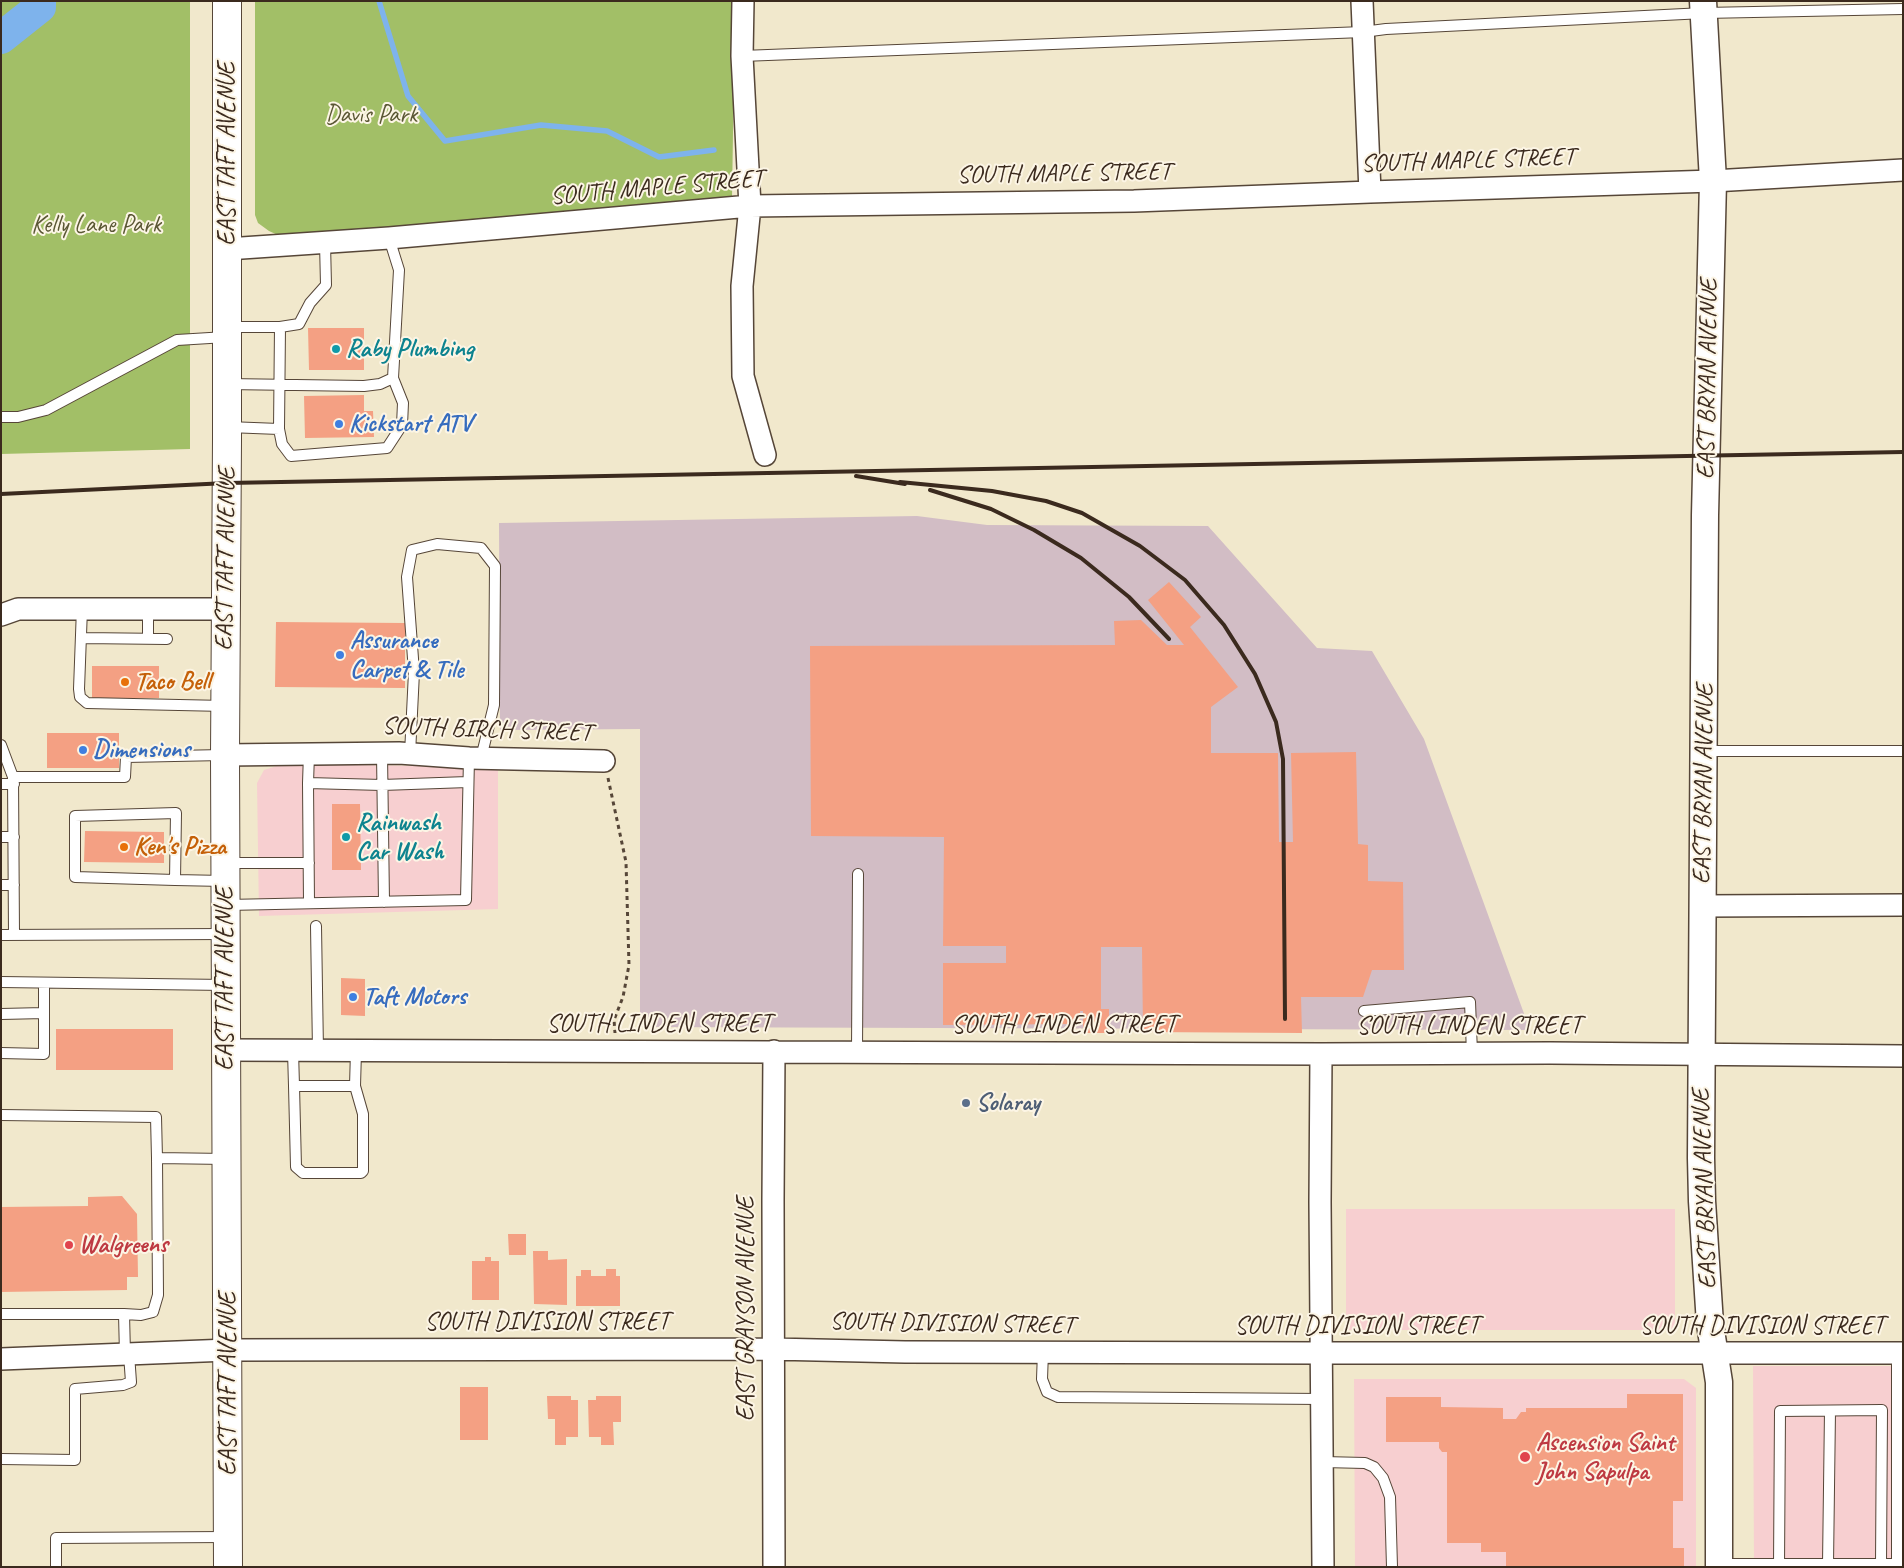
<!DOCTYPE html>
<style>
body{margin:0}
#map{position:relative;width:1904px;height:1568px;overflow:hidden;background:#f1e8cc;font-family:Caveat,sans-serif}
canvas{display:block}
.frame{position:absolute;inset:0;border:2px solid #3b2a1e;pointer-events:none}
</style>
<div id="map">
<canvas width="1904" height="1568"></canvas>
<div class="frame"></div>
</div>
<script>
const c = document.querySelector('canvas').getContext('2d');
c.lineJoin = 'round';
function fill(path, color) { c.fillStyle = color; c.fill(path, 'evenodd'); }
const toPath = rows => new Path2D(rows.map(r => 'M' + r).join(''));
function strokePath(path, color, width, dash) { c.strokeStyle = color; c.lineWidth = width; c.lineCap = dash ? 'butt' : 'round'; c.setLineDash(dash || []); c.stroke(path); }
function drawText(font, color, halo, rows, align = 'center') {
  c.font = font + ' Caveat,sans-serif'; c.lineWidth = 4; c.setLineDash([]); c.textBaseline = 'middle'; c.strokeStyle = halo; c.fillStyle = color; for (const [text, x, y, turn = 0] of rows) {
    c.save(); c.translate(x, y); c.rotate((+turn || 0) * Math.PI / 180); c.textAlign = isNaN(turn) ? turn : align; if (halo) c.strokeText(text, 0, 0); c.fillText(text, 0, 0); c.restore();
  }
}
fill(toPath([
 [283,764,498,767,498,909,259,916,257,783,264,770],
 [1346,1209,1675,1209,1675,1330,1346,1330],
 [1753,1366,1892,1366,1892,1567,1754,1567],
 [1354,1379,1684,1379,1696,1388,1696,1567,1355,1567]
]), '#f7cfd0');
fill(toPath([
 [917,516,987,525,1208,526,1317,648,1372,651,1424,739,1530,1030,640,1027,640,729,500,730,499,523]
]), '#d2bdc5');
fill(toPath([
 [1,1,190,1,190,449,1,454],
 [255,1,735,1,732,198,280,236,269,231,258,223,255,215]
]), '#a2bf67');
strokePath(toPath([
 [379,1,408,96,445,141,541,125,607,131,659,157,714,150]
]), '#7eb3ec', 5.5);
strokePath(toPath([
 [1,38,40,7,40,1]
]), '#7eb3ec', 32);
fill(toPath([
 [308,328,364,328,364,370,309,370],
 [364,395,364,411,373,411,374,437,305,438,304,396],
 [1169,582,1201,617,1190,627,1238,687,1211,707,1211,753,1278,753,1279,842,1293,842,1291,753,1356,752,1358,844,1368,845,1368,881,1403,882,1404,970,1372,970,1363,997,1301,997,1302,1033,1143,1032,1142,947,1101,947,1101,1009,1109,1009,1109,1033,1083,1033,1083,1011,1080,1011,1080,1024,943,1025,943,963,1006,963,1006,946,943,946,944,837,811,836,810,646,1115,645,1114,621,1141,620,1167,645,1184,645,1148,600],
 [276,622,405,623,405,688,275,687],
 [92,666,159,666,159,698,92,698],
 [47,733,119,733,119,768,47,768],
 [332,804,360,804,361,870,332,870],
 [85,831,164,832,164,863,84,862],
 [341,978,365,979,365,1016,341,1015],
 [56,1029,173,1029,173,1070,56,1070],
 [122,1196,137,1214,138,1277,127,1277,127,1290,1,1292,1,1207,88,1206,88,1197],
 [508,1234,526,1234,526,1255,509,1255],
 [533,1251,548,1251,548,1260,567,1259,567,1305,534,1304],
 [485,1257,491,1257,491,1261,499,1261,499,1300,472,1300,472,1261,485,1261],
 [606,1269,616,1269,616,1276,620,1276,620,1306,576,1306,576,1276,581,1276,581,1270,591,1270,591,1276,606,1276],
 [460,1387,488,1387,488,1440,460,1440],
 [1627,1394,1683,1394,1683,1501,1673,1501,1673,1548,1684,1548,1684,1567,1506,1567,1506,1552,1481,1552,1481,1543,1447,1543,1447,1452,1442,1452,1439,1448,1439,1442,1386,1442,1386,1397,1441,1397,1441,1407,1503,1408,1503,1419,1516,1419,1521,1412,1526,1412,1526,1408,1627,1408],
 [547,1396,571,1396,571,1400,578,1400,578,1437,566,1437,566,1445,555,1445,555,1419,548,1419],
 [596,1396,621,1396,621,1422,613,1422,614,1445,601,1445,601,1437,589,1437,588,1400,596,1400]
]), '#f4a083');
const service = toPath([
 [742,56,1363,32,1386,29,1704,13,1903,9],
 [228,327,280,327,299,324,310,303,326,285,325,243],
 [280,327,279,429,282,444,291,456,387,448,402,425,403,403,393,378],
 [227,384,364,386,380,384,393,378,399,270,389,238],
 [1,417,18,417,46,410,177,340,226,337],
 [228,427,279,429],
 [82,608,79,689,80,697,87,703,225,706],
 [148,609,148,638],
 [82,638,167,639],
 [1,745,13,777,14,935],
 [1705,751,1903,751],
 [382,754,384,902],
 [410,754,414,672,407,577,412,550,437,544,481,548,495,566,494,705,481,758],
 [13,777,125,777,126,757,223,755],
 [308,783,309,754],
 [1,784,14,784],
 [1,837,14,837],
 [226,863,309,863],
 [175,880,176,813,75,816,75,877,175,880,224,881],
 [1,885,14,885],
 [309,903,308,783,382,785,468,782],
 [227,905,466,900,469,758],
 [316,926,318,1051],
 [1,935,225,934],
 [1,982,225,985],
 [1364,1011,1470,1002,1472,1053],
 [1,1014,44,1013],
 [293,1051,294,1086,355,1086,356,1051],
 [857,1052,858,874],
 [1,1053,44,1054,44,983],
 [294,1086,296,1167,303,1173,361,1173,363,1171,363,1114,355,1086],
 [1,1115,156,1117,157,1158],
 [1,1314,124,1314],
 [1043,1352,1042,1379,1047,1392,1058,1397,1323,1399],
 [1897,1353,1897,1567],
 [125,1354,124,1314,141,1315,153,1312,158,1295,157,1158,226,1159],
 [1,1459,75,1460,75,1389,123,1385,131,1382,129,1354],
 [1323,1462,1365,1463,1374,1467,1383,1478,1390,1497,1392,1567],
 [1720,1564,1897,1564],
 [1828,1564,1830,1411],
 [56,1567,56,1538,227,1537],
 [1779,1567,1780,1411,1882,1410,1881,1564]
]);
const minor = toPath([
 [743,1,742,56,750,206,742,286,743,376,765,455],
 [1362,1,1370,192],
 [227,249,389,238,750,206,1134,201,1370,192,1713,181,1903,170],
 [1,615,18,609,225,609],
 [225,755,399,753,469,758,604,761],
 [1703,906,1903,905],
 [226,1050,1321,1054,1550,1053,1903,1056],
 [774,1051,773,1200,774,1567],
 [1321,1054,1320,1202,1323,1567],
 [1,1359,228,1350,773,1349,905,1352,1323,1353,1903,1353]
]);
const tertiary = toPath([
 [1703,1,1713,181,1705,515,1701,1158,1702,1201,1710,1324,1719,1382,1719,1567]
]);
const primary = toPath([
 [227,1,227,439,225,755,228,1567]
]);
strokePath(service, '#564638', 12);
strokePath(minor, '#564638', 24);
strokePath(tertiary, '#564638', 29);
strokePath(primary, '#564638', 30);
strokePath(toPath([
 [608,778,626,862,629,965,623,997,614,1020,615,1033]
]), '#564638', 3, [4, 4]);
strokePath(service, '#fff', 10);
strokePath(minor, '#fff', 21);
strokePath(tertiary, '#fff', 26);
strokePath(primary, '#fff', 28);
strokePath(toPath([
 [856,476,905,484],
 [900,482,992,491,1046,501,1082,513,1140,546,1185,580,1224,625,1255,674,1276,722,1283,759,1285,1019],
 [930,490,991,509,1034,530,1081,558,1129,597,1169,639],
 [1,494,227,483,1903,452]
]), '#3b2a1e', 4);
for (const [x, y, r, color] of [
 [336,349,5,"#0f9aa8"],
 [339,424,5,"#3f7fe0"],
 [340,655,5,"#3f7fe0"],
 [125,682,5,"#e8710a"],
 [83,750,5,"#3f7fe0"],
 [346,837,5,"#0f9aa8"],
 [124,847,5,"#e8710a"],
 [353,997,5,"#3f7fe0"],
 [966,1103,5,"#5c6f8a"],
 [69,1245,5,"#e0444e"],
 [1525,1457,6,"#e0444e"]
]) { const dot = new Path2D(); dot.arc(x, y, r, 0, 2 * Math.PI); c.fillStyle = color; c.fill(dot); strokePath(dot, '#fcf5e5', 2); }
drawText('25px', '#5a5734', '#fcf5e5', [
 ["Davis Park",371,115],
 ["Kelly Lane Park",96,225]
]);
drawText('25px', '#3b2a1e', '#fcf5e5', [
 ["EAST TAFT AVENUE",227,154,-90],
 ["SOUTH MAPLE STREET",1468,161,-2],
 ["SOUTH MAPLE STREET",1064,174,-1],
 ["SOUTH MAPLE STREET",657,188,-5],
 ["EAST BRYAN AVENUE",1708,379,-89],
 ["EAST TAFT AVENUE",226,559,-89],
 ["SOUTH BIRCH STREET",487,730,2],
 ["EAST BRYAN AVENUE",1704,784,-89],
 ["EAST TAFT AVENUE",225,979,-90],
 ["SOUTH LINDEN STREET",659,1024],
 ["SOUTH LINDEN STREET",1064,1025],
 ["SOUTH LINDEN STREET",1469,1026],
 ["EAST BRYAN AVENUE",1705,1189,-92],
 ["EAST GRAYSON AVENUE",746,1309,-90],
 ["SOUTH DIVISION STREET",547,1322],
 ["SOUTH DIVISION STREET",952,1324,1],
 ["SOUTH DIVISION STREET",1357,1326],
 ["SOUTH DIVISION STREET",1762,1326],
 ["EAST TAFT AVENUE",228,1384,-90]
]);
drawText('bold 25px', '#0d838f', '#fcf5e5', [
 ["Raby Plumbing",346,349],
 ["Rainwash",356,823],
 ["Car Wash",356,852]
], 'left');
drawText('bold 25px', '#366cbe', '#fcf5e5', [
 ["Kickstart ATV",349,424],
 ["Assurance",350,641],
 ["Carpet & Tile",350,670],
 ["Dimensions",93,750],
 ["Taft Motors",363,997]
], 'left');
drawText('bold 25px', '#c56008', '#fcf5e5', [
 ["Taco Bell",135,682],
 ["Ken's Pizza",134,847]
], 'left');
drawText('bold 25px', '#4e5e75', '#fcf5e5', [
 ["Solaray",976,1103]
], 'left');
drawText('bold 25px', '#be3a42', '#fcf5e5', [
 ["Walgreens",79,1245],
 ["Ascension Saint",1536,1443],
 ["John Sapulpa",1536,1472]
], 'left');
</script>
